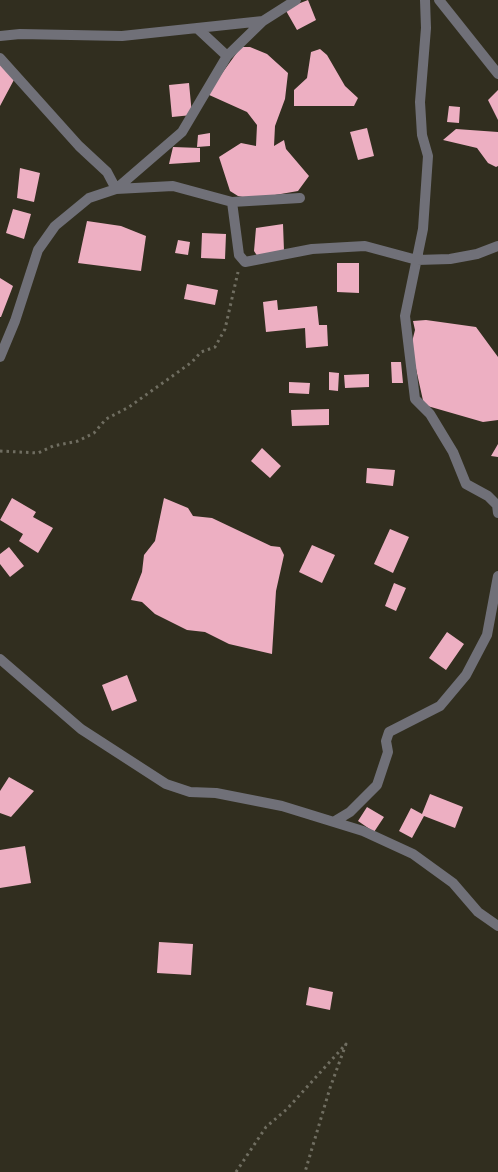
<!DOCTYPE html>
<style>
body{margin:0}
canvas{display:block;background:#312e1f}
</style>
<canvas width="498" height="1172"></canvas>
<script>
const c = document.querySelector('canvas').getContext('2d');
c.lineJoin = 'round';
function fill(path, color) { c.fillStyle = color; c.fill(path, 'evenodd'); }
const toPath = rows => new Path2D(rows.map(r => 'M' + r).join(''));
function strokePath(path, color, width, dash) { c.strokeStyle = color; c.lineWidth = width; c.lineCap = dash ? 'butt' : 'round'; c.setLineDash(dash || []); c.stroke(path); }
fill(toPath([
 [308,0,316,20,297,30,285,9],
 [241,47,250,47,267,54,288,73,285,99,275,126,274,146,284,140,286,149,309,176,298,191,252,199,238,196,230,191,219,157,241,143,256,146,257,125,247,112,207,94],
 [320,49,327,55,345,86,358,98,354,106,294,106,294,90,307,78,311,52],
 [0,60,16,76,0,106],
 [189,83,192,115,172,117,169,85],
 [498,90,498,120,488,100],
 [449,106,460,107,459,123,447,122],
 [367,128,374,156,358,160,350,132],
 [456,129,498,132,498,166,496,167,488,163,477,148,443,140],
 [210,133,210,146,197,147,198,135],
 [173,147,200,148,200,162,169,164],
 [20,168,40,173,34,202,17,198],
 [13,209,31,214,24,239,6,233],
 [87,221,121,226,146,236,141,271,78,263],
 [283,224,284,251,258,257,254,251,256,228],
 [202,233,226,234,225,259,201,258],
 [178,240,190,242,188,255,175,253],
 [337,263,359,263,359,293,337,292],
 [0,278,13,286,1,317,0,317],
 [187,284,218,290,215,305,184,299],
 [277,300,278,310,317,306,319,325,327,325,328,346,306,348,305,328,266,332,263,302],
 [426,320,476,327,498,357,498,420,483,422,424,405,411,346,415,330,413,321],
 [391,362,401,362,403,383,392,383],
 [329,372,339,373,338,391,329,390],
 [369,374,369,387,345,388,344,375],
 [289,382,310,383,309,394,289,393],
 [329,409,329,425,292,426,291,410],
 [498,444,498,457,491,456],
 [262,448,281,466,270,478,251,461],
 [367,468,395,470,393,486,366,483],
 [12,498,36,512,33,517,53,528,38,553,19,541,23,534,0,520],
 [164,498,188,508,193,516,212,518,271,546,280,547,284,555,276,591,272,654,229,644,205,632,187,630,155,614,142,602,131,600,142,572,144,555,155,541],
 [390,529,409,537,393,573,374,564],
 [312,545,335,555,322,583,299,572],
 [9,547,24,566,10,577,0,564,0,554],
 [394,583,406,588,396,611,385,606],
 [447,632,464,644,446,670,429,658],
 [127,675,137,701,112,711,102,685],
 [9,777,34,791,11,817,0,813,0,791],
 [430,794,463,807,455,828,424,816,412,838,399,831,411,808,422,814],
 [367,807,384,817,374,832,358,821],
 [25,846,31,883,0,888,0,850],
 [159,942,193,944,191,975,157,973],
 [309,987,333,992,330,1010,306,1005]
]), '#edafc2');
strokePath(toPath([
 [0,451,38,453,53,446,78,441,94,433,106,419,129,407,192,362,201,352,215,347,225,329,238,272],
 [236,1172,266,1127,287,1109,346,1044,330,1088,305,1172]
]), '#706e61', 3, [2.5, 4]);
strokePath(toPath([
 [425,0,426,28,420,102,422,135,428,156,423,229,405,316,415,399,430,414,453,452,466,484,488,496,497,505,498,513],
 [439,0,498,74],
 [197,28,227,56],
 [0,36,20,34,122,36,263,21],
 [0,58,79,146,107,172,116,189,173,186,232,202,300,198],
 [232,202,239,255,245,262,312,249,365,246,417,260,450,259,477,254,498,246],
 [0,357,15,321,38,250,55,226,89,198,116,189,182,132,227,56,263,21,296,0],
 [0,659,81,729,166,784,190,792,216,793,282,806,363,831,413,854,453,883,478,912,498,926],
 [335,821,350,812,377,785,388,752,386,741,389,732,440,706,466,675,487,635,498,576]
]), '#707078', 10);
</script>
